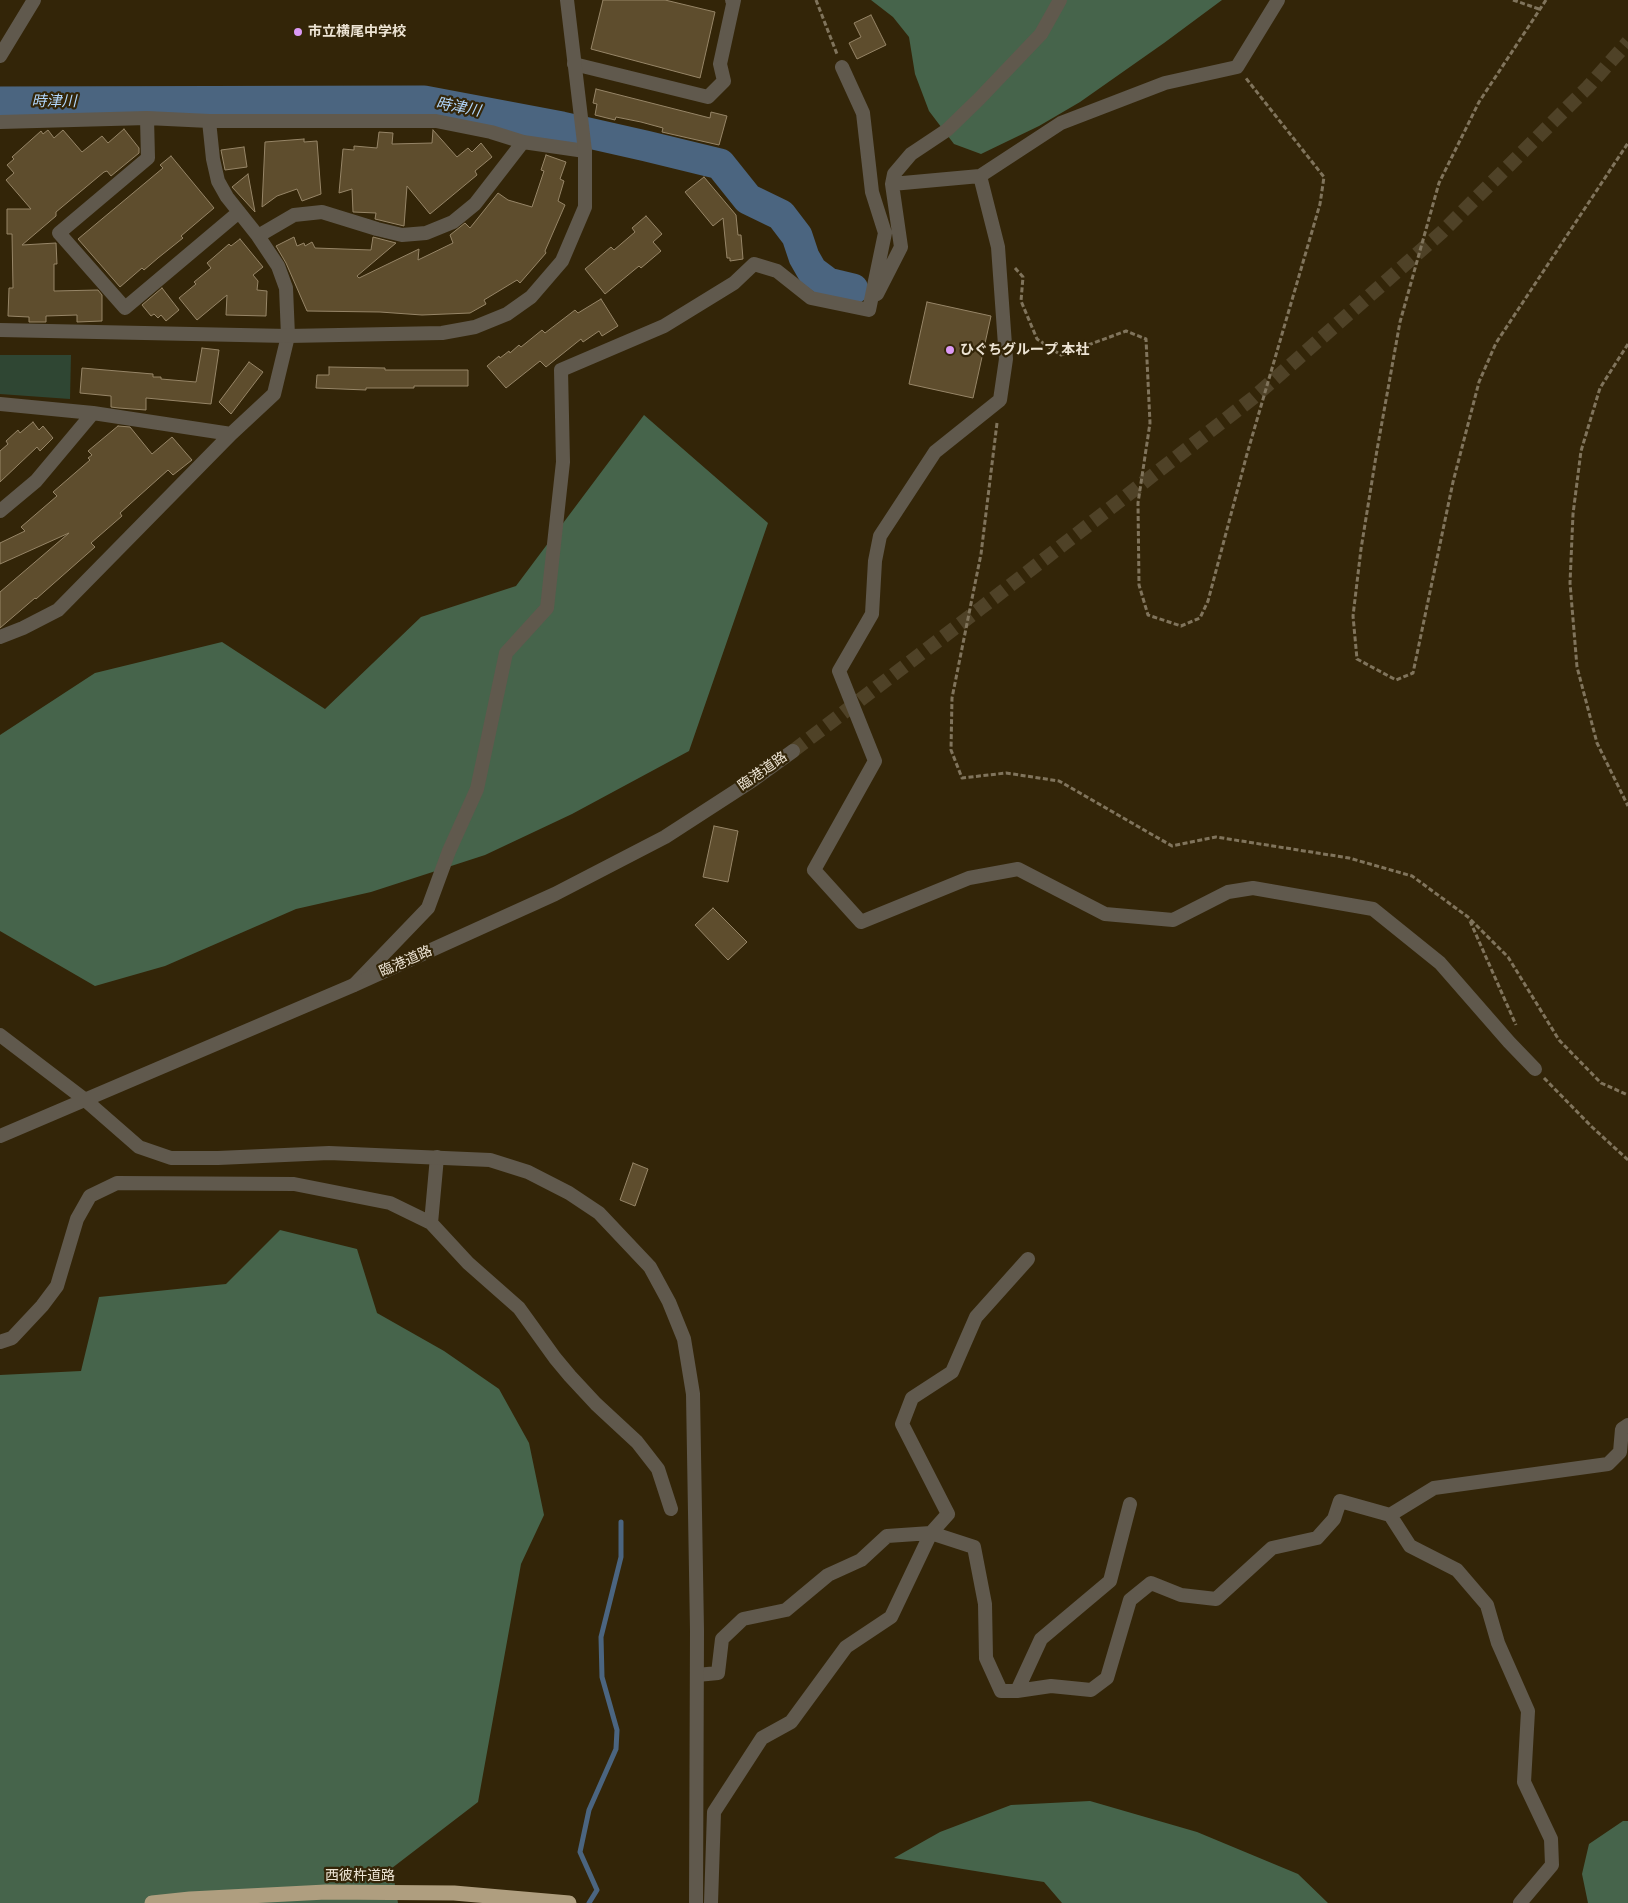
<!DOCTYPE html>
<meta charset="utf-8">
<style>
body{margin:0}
canvas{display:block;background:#332508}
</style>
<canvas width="1628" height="1903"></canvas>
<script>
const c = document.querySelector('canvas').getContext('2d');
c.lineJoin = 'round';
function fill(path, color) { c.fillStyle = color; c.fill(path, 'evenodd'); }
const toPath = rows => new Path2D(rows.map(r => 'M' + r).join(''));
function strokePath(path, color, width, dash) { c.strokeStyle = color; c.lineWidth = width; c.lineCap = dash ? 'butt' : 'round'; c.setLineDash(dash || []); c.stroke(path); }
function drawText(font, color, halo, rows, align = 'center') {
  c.font = font + ' "Roboto Condensed","Noto Sans JP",sans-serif'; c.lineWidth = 4.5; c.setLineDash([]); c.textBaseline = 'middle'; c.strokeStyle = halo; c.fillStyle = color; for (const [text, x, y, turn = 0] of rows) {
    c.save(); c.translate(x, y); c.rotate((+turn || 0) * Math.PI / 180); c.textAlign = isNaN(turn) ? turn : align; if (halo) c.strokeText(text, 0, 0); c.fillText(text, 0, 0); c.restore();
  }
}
fill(toPath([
 [0,355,71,355,70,399,0,394]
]), '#2f4633');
fill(toPath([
 [871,0,1222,0,1164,43,1080,102,1039,126,981,154,954,144,929,111,915,74,909,37,893,17],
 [644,415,768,523,689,751,572,814,485,855,371,892,296,909,165,966,95,986,0,931,0,735,95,673,222,642,325,709,421,617,516,586],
 [280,1230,357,1249,377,1313,444,1351,499,1389,529,1443,544,1515,521,1564,478,1802,392,1868,398,1903,0,1903,0,1375,81,1371,99,1297,226,1284],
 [1090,1801,1197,1832,1298,1874,1328,1903,1062,1903,1044,1882,894,1858,940,1832,1011,1805],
 [1623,1821,1628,1821,1628,1903,1588,1903,1582,1874,1589,1844]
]), '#46644b');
strokePath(toPath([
 [589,1903,597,1890,580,1852,589,1810,616,1749,617,1730,602,1677,601,1637,621,1557,621,1522]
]), '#4b6580', 5);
strokePath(toPath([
 [0,102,424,101,562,127,646,146,720,164,748,199,781,215,797,236,804,257,812,271,828,283,853,289]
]), '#4b6580', 31);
const building = toPath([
 [603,0,665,0,715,12,700,78,591,49,603,0],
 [871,15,886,45,857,59,849,43,861,37,854,23,871,15],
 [596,89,710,118,711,112,727,116,719,145,662,132,663,128,641,122,616,117,615,120,595,115,597,104,593,103,596,89],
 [124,129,139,148,139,153,111,176,107,171,104,172,56,212,56,216,22,245,56,243,57,264,54,264,54,291,98,290,102,295,102,321,77,322,77,315,46,316,46,322,29,322,29,317,8,316,9,288,13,288,12,234,7,234,7,209,31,209,6,180,14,173,7,165,14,159,12,157,41,131,43,134,48,130,54,138,63,130,82,152,102,136,108,143,124,129],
 [433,130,457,157,468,148,472,152,481,143,492,157,475,171,477,175,430,214,407,186,404,226,375,219,376,213,353,212,352,189,339,193,343,149,354,150,354,146,377,148,379,132,393,133,392,144,432,143,433,130],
 [304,139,304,142,317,141,321,194,302,201,297,189,277,196,262,207,265,142,304,139],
 [244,147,247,167,225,170,221,150,244,147],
 [546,155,566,162,560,179,564,181,558,201,565,205,545,251,546,253,520,283,517,280,484,300,486,304,470,313,422,315,380,312,307,311,286,263,276,246,294,237,297,246,304,243,305,246,312,242,315,248,371,250,373,237,396,243,357,276,359,278,419,249,418,260,453,243,450,235,465,223,470,228,498,193,508,200,532,207,544,171,541,170,546,155],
 [171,156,214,208,181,236,183,238,158,258,144,270,142,268,120,287,78,239,163,168,160,165,171,156],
 [248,174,255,212,232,187,248,174],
 [704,177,736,215,738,235,741,235,743,259,730,261,730,258,727,258,723,218,713,226,685,192,704,177],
 [646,216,662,234,653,242,661,251,641,268,639,266,605,294,585,269,611,247,614,250,635,232,632,228,646,216],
 [240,239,263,267,253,275,258,281,257,290,267,291,266,316,226,315,227,295,197,320,179,298,196,284,194,282,211,268,207,263,229,244,231,246,240,239],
 [162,288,179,310,166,321,161,315,158,318,154,314,151,316,142,305,162,288],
 [601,299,618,326,602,336,599,331,583,342,581,339,546,367,540,361,506,388,487,366,499,356,500,358,509,351,510,353,519,345,521,347,542,330,545,333,575,310,578,313,601,299],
 [927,302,991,316,973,398,909,384,927,302],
 [202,348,219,350,211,404,146,398,146,410,119,408,111,407,111,396,80,393,82,368,153,374,153,377,161,377,161,379,196,382,202,348],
 [249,362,263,372,231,414,219,402,249,362],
 [329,367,385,368,385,370,468,370,468,386,414,386,414,388,366,388,366,390,316,388,317,375,329,375,329,367],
 [33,422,39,430,43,426,53,438,40,451,37,447,0,482,0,451,8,444,6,441,18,430,20,433,33,422],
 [118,426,130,427,152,454,172,437,192,460,173,475,168,470,120,513,122,516,91,543,95,547,36,599,35,598,0,628,0,592,69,533,0,564,0,543,25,531,21,527,57,496,53,492,90,460,88,458,92,455,88,451,118,426],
 [714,826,738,831,728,882,703,877,714,826],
 [713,908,747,942,728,960,695,925,713,908],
 [633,1163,648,1169,635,1206,620,1200,633,1163]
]);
fill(building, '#5e4d2d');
strokePath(building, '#968567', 1);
strokePath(toPath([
 [793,751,981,608,1253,398,1442,232,1588,87,1628,42]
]), '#4f4227', 14, [14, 7]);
strokePath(toPath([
 [816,0,837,54],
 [1513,0,1539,9],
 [1546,0,1479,102,1439,183,1400,322,1377,450,1361,549,1353,616,1357,659,1396,680,1413,673,1453,482,1479,382,1496,343,1628,143],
 [1015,268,1023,277,1021,301,1037,339,1061,355,1126,331,1146,339,1150,423,1138,503,1139,585,1148,615,1181,626,1200,618,1208,601,1247,454,1320,204,1324,177,1245,77],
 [1628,344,1600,388,1581,451,1573,514,1570,583,1577,667,1597,743,1628,806],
 [997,423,981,554,952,698,951,750,962,778,1006,773,1059,781,1172,846,1216,837,1349,858,1412,876,1468,917,1508,957,1559,1040,1601,1083,1628,1095],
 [1470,921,1516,1025],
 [1544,1078,1592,1127,1628,1160]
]), '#80745c', 3, [5, 2.5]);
strokePath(toPath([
 [0,56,34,0],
 [574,64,708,97,724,81,720,64,734,0,732,0],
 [147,118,148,158,59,233,125,308,239,212],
 [0,122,147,118,209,121,436,121,491,132,523,142,585,151],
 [980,176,998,247,1006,359,1000,400,935,452,880,536,875,561,872,614,839,671,875,761,814,870,861,922,969,878,1018,869,1105,914,1173,920,1228,892,1253,888,1373,909,1440,963,1509,1042,1535,1069],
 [892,184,894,174,911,154,947,130,979,99,1041,34,1060,0],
 [258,236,294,215,322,212,377,229,402,235,426,233,453,222,475,204,523,142],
 [877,294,901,247,892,184,980,176,1061,123,1165,83,1237,67,1278,0],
 [0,404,93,413,231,434],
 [0,511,36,481,93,413],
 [0,637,23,628,58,610,231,434,274,394,288,336,286,288,278,266,258,236,227,197,218,181,213,159,209,121],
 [354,985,428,908,449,851,477,789,506,653,547,608,563,462,561,370,664,326,734,283,754,264,777,271,811,298,869,310,885,233,872,192,863,113,842,67],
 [431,1223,468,1263,519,1308,555,1358,570,1376,596,1404,637,1442,658,1469,671,1509],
 [0,1342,12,1338,42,1306,57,1286,77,1219,90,1196,117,1183,294,1184,390,1203,431,1223,437,1157],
 [1390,1515,1434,1488,1608,1464,1620,1452,1622,1429,1628,1425],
 [697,1675,718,1673,722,1639,743,1619,786,1610,828,1575,861,1560,887,1536,931,1533,974,1547,985,1604,986,1658,1001,1691,1017,1691,1051,1686,1091,1690,1107,1678,1130,1600,1151,1583,1181,1595,1216,1599,1272,1548,1317,1538,1334,1519,1340,1501,1390,1515,1410,1546,1457,1570,1487,1605,1498,1643,1528,1711,1524,1782,1551,1839,1552,1865,1520,1903],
 [1017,1691,1041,1639,1110,1581,1130,1504],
 [711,1903,714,1812,762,1738,791,1722,846,1647,891,1617,931,1533,948,1514,902,1424,912,1398,952,1372,976,1317,1028,1259]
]), '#60594d', 14);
strokePath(toPath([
 [0,330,288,336,442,333,475,327,507,314,531,297,562,261,585,207,585,151,567,0],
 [0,1035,84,1099,139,1147,171,1158,218,1158,329,1153,490,1160,528,1172,569,1193,599,1213,650,1267,669,1302,684,1339,693,1394,697,1631,696,1903],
 [0,1136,354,985,555,894,665,837,753,780,793,751]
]), '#60594d', 14);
strokePath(toPath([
 [152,1903,190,1899,326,1892,454,1893,569,1903]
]), '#af9e7f', 15);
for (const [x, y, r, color] of [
 [298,32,5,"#db99f5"],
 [950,350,5,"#db99f5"]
]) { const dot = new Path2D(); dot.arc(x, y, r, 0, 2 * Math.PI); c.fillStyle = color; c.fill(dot); strokePath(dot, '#332508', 2); }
drawText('bold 14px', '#ede4d4', '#332508', [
 ["市立横尾中学校",308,32],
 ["ひぐちグループ 本社",960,350]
], 'left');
drawText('14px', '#ede4d4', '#332508', [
 ["臨港道路",763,772,-35],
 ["臨港道路",406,962,-24],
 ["西彼杵道路",360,1876]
]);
drawText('italic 15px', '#b2d7fd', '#332508', [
 ["時津川",54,102],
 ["時津川",458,108,11]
]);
</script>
